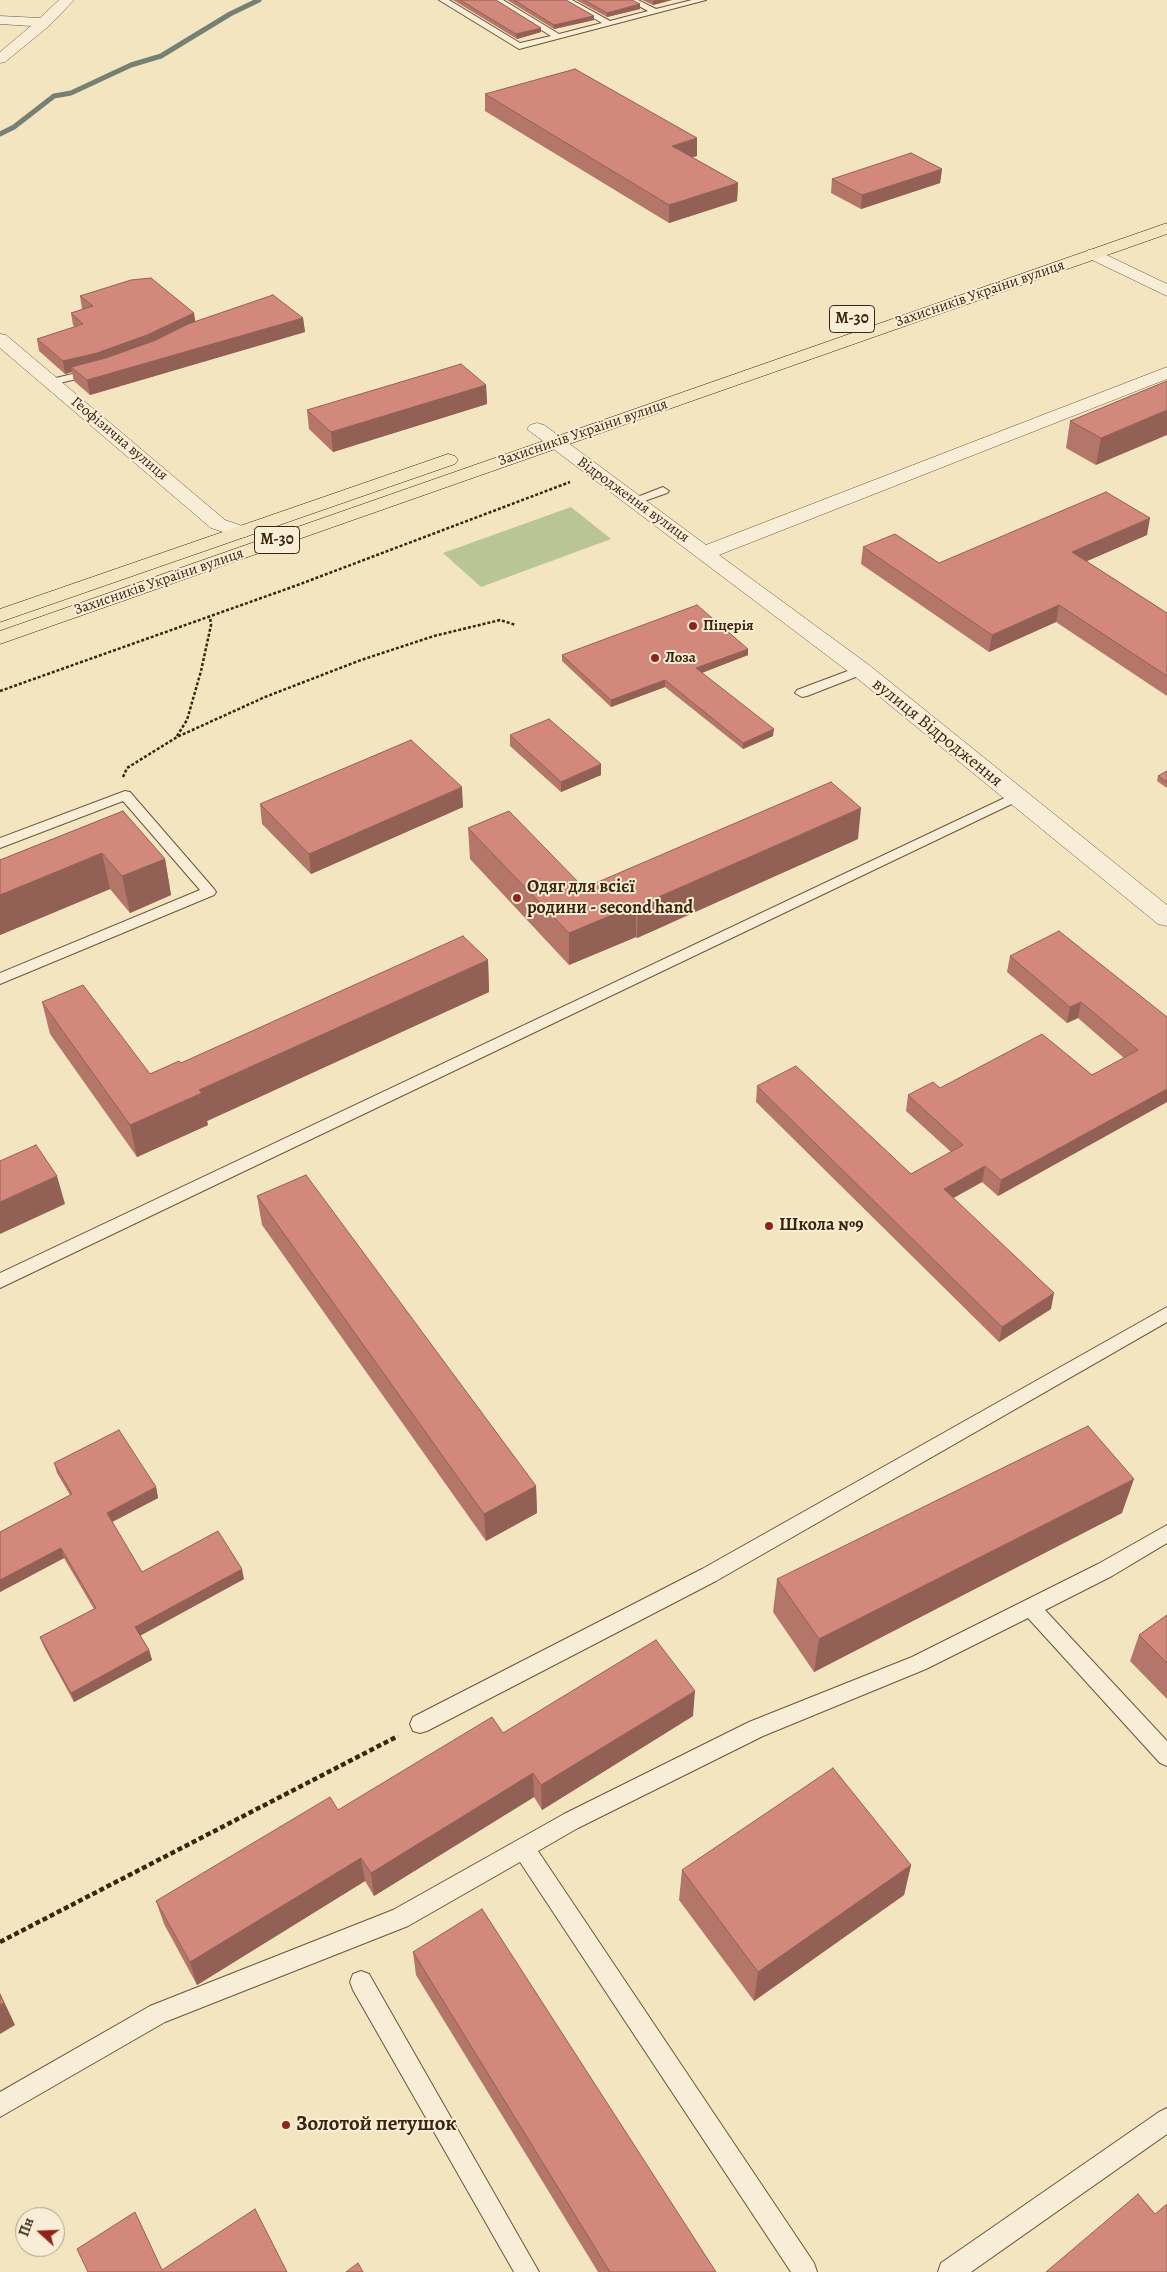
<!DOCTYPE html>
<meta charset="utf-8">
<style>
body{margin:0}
#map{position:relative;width:1167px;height:2272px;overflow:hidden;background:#f4e5c1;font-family:Alegreya,serif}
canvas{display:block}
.north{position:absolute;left:15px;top:2207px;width:50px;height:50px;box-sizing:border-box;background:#f8eed7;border:1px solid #ad9e86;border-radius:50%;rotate:290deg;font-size:14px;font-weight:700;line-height:20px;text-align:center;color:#3c250d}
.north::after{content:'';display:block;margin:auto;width:18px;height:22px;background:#8f2418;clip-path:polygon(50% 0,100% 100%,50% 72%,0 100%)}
</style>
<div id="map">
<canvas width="1167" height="2272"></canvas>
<div class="north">Пн</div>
</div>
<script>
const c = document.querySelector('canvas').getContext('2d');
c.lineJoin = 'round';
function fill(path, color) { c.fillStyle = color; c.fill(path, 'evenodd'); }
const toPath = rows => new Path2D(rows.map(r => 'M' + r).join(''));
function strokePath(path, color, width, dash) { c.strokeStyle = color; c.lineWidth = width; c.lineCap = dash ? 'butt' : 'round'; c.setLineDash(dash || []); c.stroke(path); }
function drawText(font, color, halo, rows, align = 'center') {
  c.font = font + ' Alegreya,serif'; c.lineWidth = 4; c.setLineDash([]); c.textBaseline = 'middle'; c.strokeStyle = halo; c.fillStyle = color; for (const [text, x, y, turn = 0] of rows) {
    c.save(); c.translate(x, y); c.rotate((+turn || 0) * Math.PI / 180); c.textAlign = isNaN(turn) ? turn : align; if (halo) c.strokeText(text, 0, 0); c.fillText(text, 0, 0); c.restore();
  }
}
fill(toPath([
 [571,507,611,539,481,587,443,553]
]), '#bac594');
strokePath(toPath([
 [0,134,14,127,54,96,71,93,131,65,161,56,230,14,259,0]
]), '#768174', 5);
const lane = toPath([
 [439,0,449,0,520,43,551,36,493,0,503,0,559,34,602,23,562,0,572,0,610,21,648,11,628,0,638,0,656,9,692,0,706,0,519,49,439,0],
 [94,369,99,372,98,374,51,385,46,382,47,380,94,369],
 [663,487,669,491,667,493,633,505,627,501,663,487],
 [861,666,866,667,867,670,866,673,807,696,802,697,795,693,797,690,861,666],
 [125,791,130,792,214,889,216,892,214,895,0,984,0,973,200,890,123,801,0,848,0,838,125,791],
 [1015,793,1022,797,1020,800,0,1288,0,1273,1015,793],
 [1167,1307,1167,1322,716,1581,427,1731,420,1733,413,1731,410,1724,413,1717,702,1569,1167,1307],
 [1167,1525,1167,1543,1112,1576,1045,1610,1167,1741,1167,1766,1160,1763,1028,1618,926,1669,763,1736,578,1828,538,1851,814,2263,817,2272,791,2272,520,1862,408,1926,165,2022,0,2117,0,2092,150,2006,393,1910,564,1814,749,1722,912,1657,1098,1564,1167,1525],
 [361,1971,369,1974,539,2272,514,2272,353,1990,350,1982,353,1974,361,1971],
 [1167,2108,1167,2134,971,2272,938,2272,941,2263,1159,2112,1167,2108]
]);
const street = toPath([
 [59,0,74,0,49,26,5,62,0,63,0,52,31,26,0,24,0,16,40,18,59,0],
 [1094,249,1167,284,1167,296,1088,258,1085,254,1088,250,1094,249],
 [0,334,6,335,225,520,248,528,251,532,248,536,241,538,211,528,0,348,0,334],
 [1167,367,1167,379,719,555,869,665,1167,905,1167,926,1158,924,853,675,527,429,530,425,537,423,544,425,706,545,1167,367]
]);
const highway = toPath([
 [1167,223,1167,234,0,644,0,631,1167,223],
 [448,454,455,456,458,460,455,464,0,622,0,609,448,454]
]);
strokePath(lane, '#6a553a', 2);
strokePath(street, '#6a553a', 1);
strokePath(highway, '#3c250d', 1);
strokePath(toPath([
 [0,691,295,586,570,482],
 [177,736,187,720,201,671,211,625,210,617],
 [123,777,127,768,177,737,265,697,361,660,434,636,500,620,516,625]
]), '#3c250d', 2.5, [3, 2]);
strokePath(toPath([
 [0,1942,398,1736]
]), '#3c250d', 4.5, [5, 3]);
fill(lane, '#f8eed7');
fill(street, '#f8eed7');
fill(highway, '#f4e5c1');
fill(toPath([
 [453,0,496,0,541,28,541,32,517,39],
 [507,0,566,0,594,16,594,20,554,29],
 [576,0,632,0,640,4,640,9,607,17],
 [642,0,672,0,653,5],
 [485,94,697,156,692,157,738,183,737,201,669,223,485,111],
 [942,169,940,183,861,209,831,193,832,179],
 [80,296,195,322,303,318,305,332,90,395,74,381,72,372,65,374,39,351,37,339,75,327,73,325,71,313,83,309,82,309],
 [1167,381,1096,465,1066,448,1070,421],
 [486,385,487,404,333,452,309,429,307,410],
 [1147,535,1086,561,1167,613,1167,696,1056,622,989,652,861,564,863,547,939,563],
 [562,655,748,655,702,673,773,736,743,749,665,687,611,707,562,661],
 [510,735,601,775,561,792,510,746],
 [1167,771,1167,788,1157,781,1158,776],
 [260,804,463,807,311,874,262,824],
 [123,811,165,859,171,895,130,913,110,889,0,935,0,860],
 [468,828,584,888,858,839,637,938,636,937,569,965,470,859],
 [1010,956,1167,1017,1167,1102,998,1196,982,1182,953,1198,1051,1309,999,1342,756,1102,757,1086,911,1174,951,1152,906,1111,908,1095,940,1088,1092,1075,1124,1058,1078,1018,1067,1023,1007,972],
 [488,960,489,992,207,1121,208,1125,137,1157,50,1034,42,1002,150,1074],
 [257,1196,536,1486,537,1513,486,1541,262,1225],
 [54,1463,156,1487,158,1498,112,1522,142,1572,244,1579,140,1635,149,1650,152,1660,74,1702,44,1647,40,1637,94,1609,64,1558,0,1592,0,1532,70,1495,57,1473],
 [1122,1513,814,1672,773,1612,777,1579],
 [1167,1615,1167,1699,1130,1661,1139,1635],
 [693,1716,542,1810,534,1797,374,1896,365,1881,197,1985,164,1924,156,1901,338,1810,503,1733],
 [911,1865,904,1895,754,2001,679,1900,682,1870],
 [413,1952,716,2272,598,2272,416,1975]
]), '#b5766a');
fill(toPath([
 [657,0,672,0,653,5,653,1],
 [640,4,640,9,607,17,607,13],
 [594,16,594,20,554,29,554,25],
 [541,28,541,32,517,39,516,34],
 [697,138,697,156,671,163,672,146],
 [942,169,940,183,861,209,862,195],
 [738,183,737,201,669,223,669,205],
 [194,313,196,326,149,347,71,367,72,372,65,374,63,361],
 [303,318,305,332,90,395,87,380],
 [486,385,487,404,333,452,331,432],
 [1167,410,1167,435,1096,465,1101,438],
 [1150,518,1147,535,1069,569,1072,552],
 [1059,605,1056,622,989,652,992,635],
 [748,649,748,655,696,675,696,668],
 [665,680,665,687,611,707,611,700],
 [774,729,773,736,743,749,743,743],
 [601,764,601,775,561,792,561,782],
 [462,787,463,807,311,874,309,854],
 [861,808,858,839,637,938,638,906],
 [102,853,110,889,0,935,0,895],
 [165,859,171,895,130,913,122,876],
 [636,905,636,937,569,965,569,933],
 [488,960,489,992,207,1121,208,1125,137,1157,130,1125,199,1090],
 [1081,1002,1078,1018,1067,1023,1070,1007],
 [1167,1089,1167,1102,998,1196,1001,1180],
 [985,1166,982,1182,941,1205,944,1189],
 [57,1176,65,1204,0,1234,0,1202],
 [1054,1293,1051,1309,999,1342,1002,1327],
 [1134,1479,1122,1513,814,1672,819,1639],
 [536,1486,537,1513,486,1541,484,1514],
 [156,1487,158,1498,110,1523,107,1513],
 [61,1548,64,1558,0,1592,0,1580],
 [242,1569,244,1579,138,1637,135,1627],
 [149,1650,152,1660,74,1702,71,1693],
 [695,1691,693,1716,542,1810,541,1785],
 [533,1773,534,1797,374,1896,371,1873],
 [361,1858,365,1881,197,1985,190,1962],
 [911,1865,904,1895,754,2001,758,1972],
 [0,1993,15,2025,0,2034]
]), '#936056');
const building = toPath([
 [460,0,496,0,541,28,516,34,460,0],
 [514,0,566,0,594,16,554,25,514,0],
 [584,0,632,0,640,4,607,13,584,0],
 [575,69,697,138,672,146,738,183,669,205,485,94,575,69],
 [911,153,942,169,862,195,832,179,911,153],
 [151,278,194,313,147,335,97,353,63,361,37,339,83,324,71,313,93,306,80,296,131,280,151,278],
 [273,295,303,318,87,380,71,367,106,358,156,340,188,324,273,295],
 [461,364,486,385,331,432,307,410,461,364],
 [1167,381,1167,410,1101,438,1070,421,1167,381],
 [1106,492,1150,518,1072,552,1167,613,1167,676,1059,605,992,635,863,547,895,534,939,563,1106,492],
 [697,605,748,649,696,668,774,729,743,743,665,680,611,700,562,655,697,605],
 [549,719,601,764,561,782,510,735,549,719],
 [411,740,462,787,309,854,260,804,411,740],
 [1167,771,1167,782,1158,776,1167,771],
 [831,782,861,808,638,906,636,905,569,933,468,828,509,811,584,888,831,782],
 [123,811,165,859,122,876,102,853,0,895,0,860,123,811],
 [1059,931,1167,1017,1167,1089,1001,1180,985,1166,944,1189,1054,1293,1002,1327,757,1086,796,1066,911,1174,963,1145,908,1095,933,1082,940,1088,1042,1034,1092,1075,1138,1050,1081,1002,1070,1007,1010,956,1059,931],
 [463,936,488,960,199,1090,202,1093,130,1125,42,1002,83,985,150,1074,179,1061,181,1063,463,936],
 [36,1145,57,1176,0,1202,0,1161,36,1145],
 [306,1175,536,1486,484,1514,257,1196,306,1175],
 [1088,1426,1134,1479,819,1639,777,1579,1088,1426],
 [119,1430,156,1487,107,1513,142,1572,218,1531,242,1569,135,1627,149,1650,71,1693,40,1637,96,1608,61,1548,0,1580,0,1532,72,1494,54,1463,119,1430],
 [1167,1615,1167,1663,1139,1635,1167,1615],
 [656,1640,695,1691,541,1785,533,1773,371,1873,361,1858,190,1962,156,1901,330,1797,338,1810,492,1717,503,1733,656,1640],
 [833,1768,911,1865,758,1972,682,1870,833,1768],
 [482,1909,716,2272,610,2272,413,1952,482,1909],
 [0,1995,4,2003,0,2005,0,1995],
 [1138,2194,1155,2214,1167,2204,1167,2272,1046,2272,1138,2194],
 [255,2209,287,2272,88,2272,77,2249,135,2212,162,2270,255,2209],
 [358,2263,363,2272,346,2272,358,2263]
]);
fill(building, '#d2897b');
strokePath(building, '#936056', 1);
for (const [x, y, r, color] of [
 [693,626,5,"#8f2418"],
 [655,658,5,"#8f2418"],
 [517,898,5,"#8f2418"],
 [769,1226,5,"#8f2418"],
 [286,2125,5,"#8f2418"]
]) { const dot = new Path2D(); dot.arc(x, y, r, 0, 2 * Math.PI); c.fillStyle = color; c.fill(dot); strokePath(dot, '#f8eed7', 2); }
drawText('15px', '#3c250d', '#f8eed7', [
 ["Захисників України вулиця",980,294,-19],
 ["Захисників України вулиця",583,433,-19],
 ["Геофізична вулиця",119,439,40],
 ["Відродження вулиця",633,500,36],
 ["Захисників України вулиця",159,582,-19]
]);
drawText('bold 15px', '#3c250d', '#f8eed7', [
 ["Піцерія",703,626],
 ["Лоза",665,658]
], 'left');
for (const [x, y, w] of [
 [852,319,45],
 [277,540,45]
]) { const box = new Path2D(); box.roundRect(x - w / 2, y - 13.5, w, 27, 4); c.fillStyle = '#f8eed7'; c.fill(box); strokePath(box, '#3c250d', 1); }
drawText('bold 16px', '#3c250d', null, [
 ["М-30",852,319],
 ["М-30",277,540]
]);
drawText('18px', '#3c250d', '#f8eed7', [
 ["вулиця Відродження",937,733,39]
]);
drawText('bold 18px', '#3c250d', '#f8eed7', [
 ["Одяг для всієї",527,888],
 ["родини - second hand",527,909],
 ["Школа №9",779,1226]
], 'left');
drawText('bold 21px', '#3c250d', '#f8eed7', [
 ["Золотой петушок",296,2125]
], 'left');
</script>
